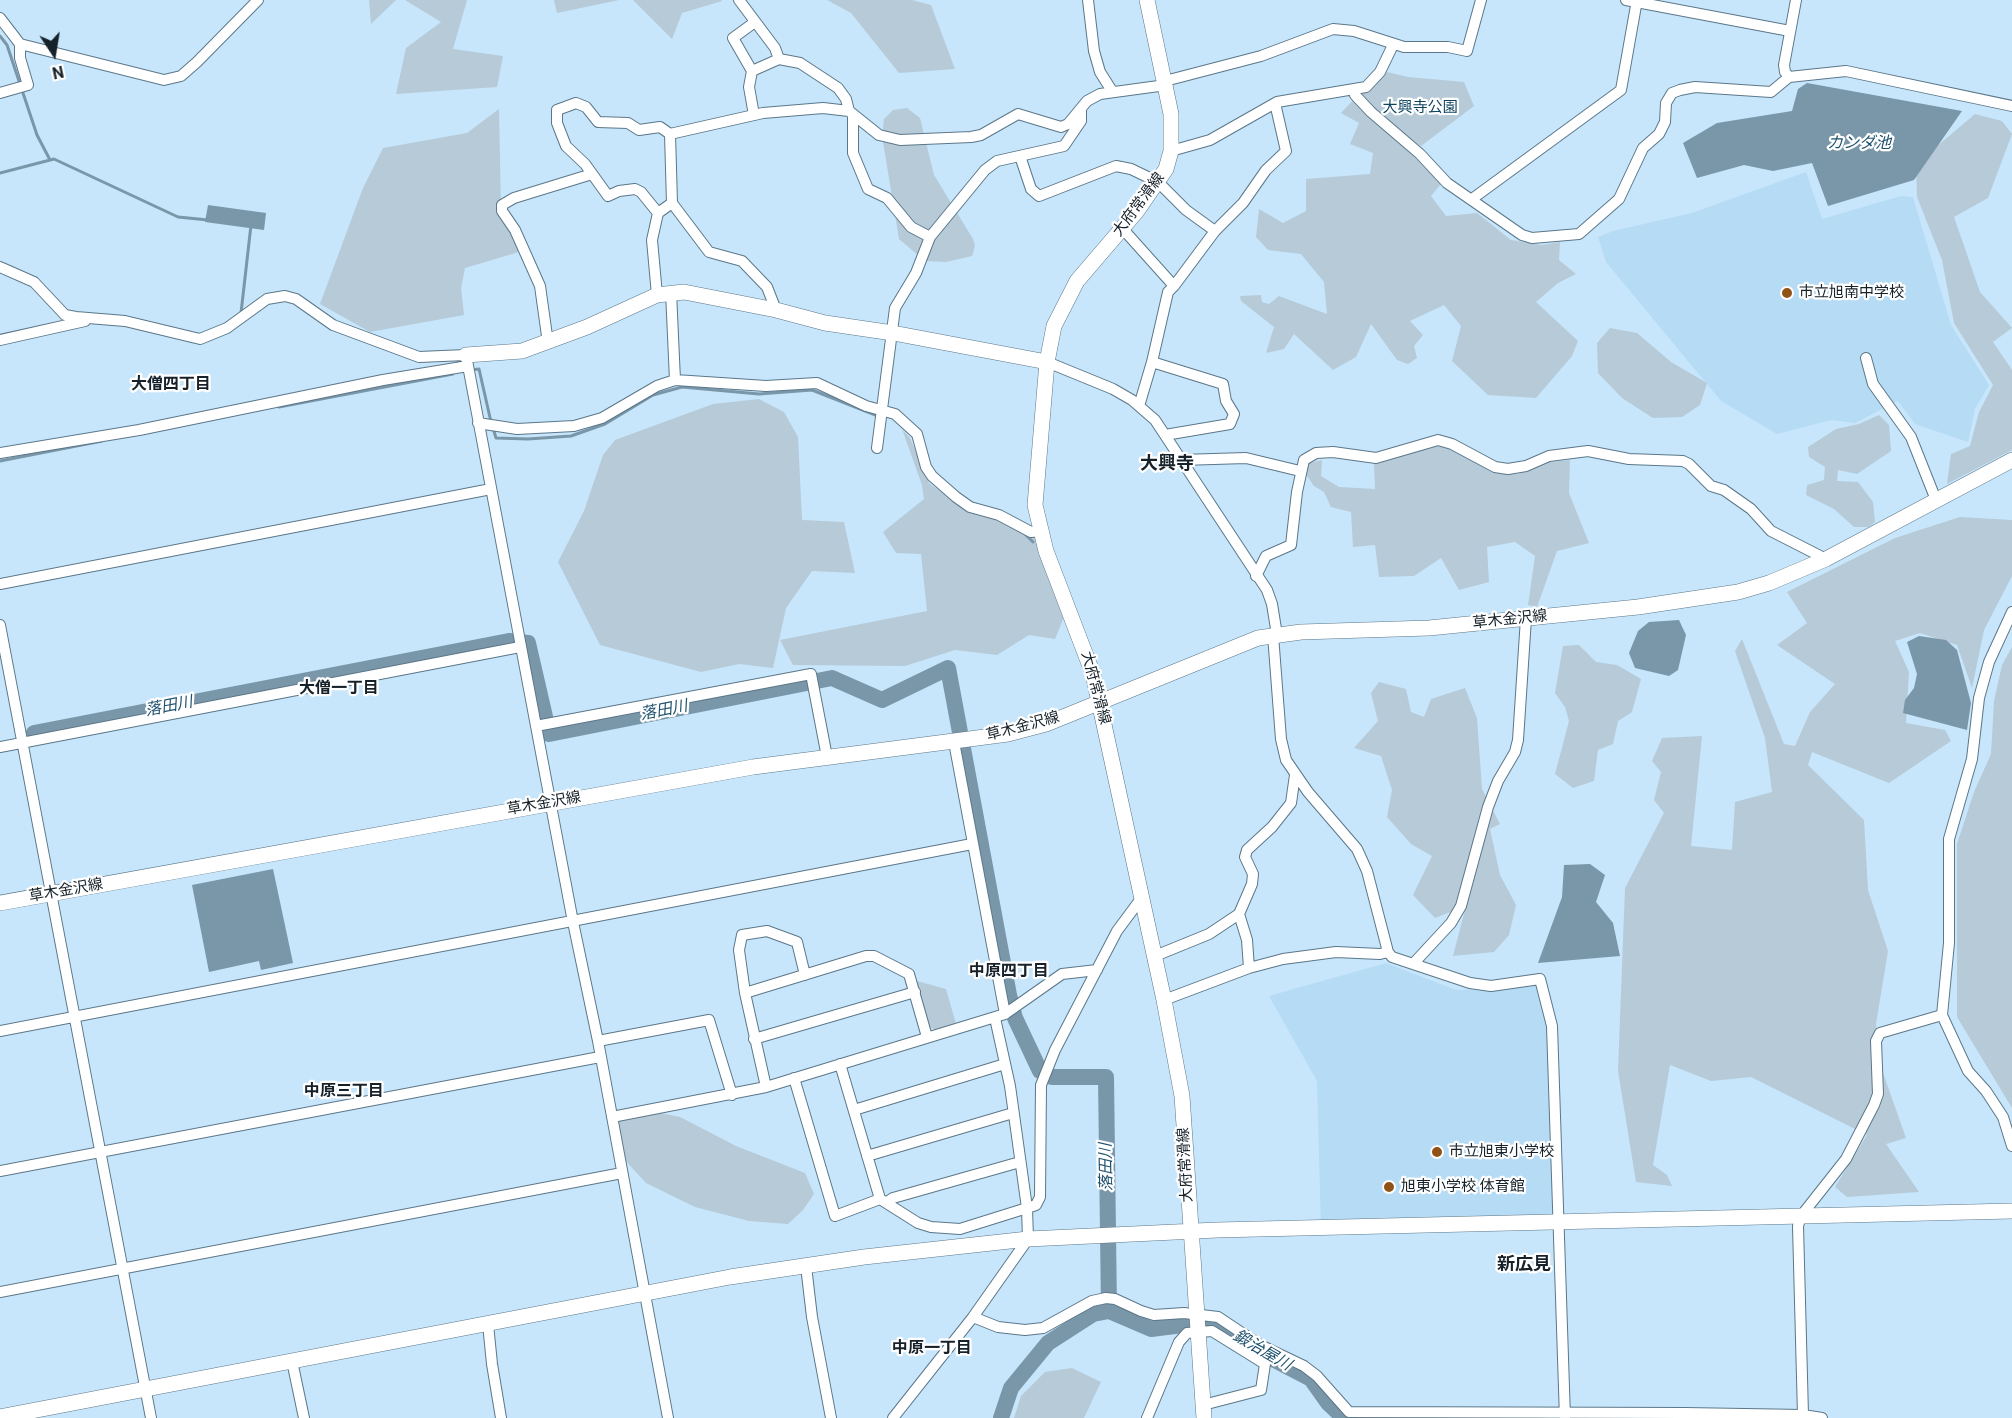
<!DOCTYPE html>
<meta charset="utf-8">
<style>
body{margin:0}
#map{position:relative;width:2012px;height:1418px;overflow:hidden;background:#c7e6fb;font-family:Roboto,sans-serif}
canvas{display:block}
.north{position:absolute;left:24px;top:24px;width:60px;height:60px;-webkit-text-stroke:4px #fff;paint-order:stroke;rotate:168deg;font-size:16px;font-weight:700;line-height:24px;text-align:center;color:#162129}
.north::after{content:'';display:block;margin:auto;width:21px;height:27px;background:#162129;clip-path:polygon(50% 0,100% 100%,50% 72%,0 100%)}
</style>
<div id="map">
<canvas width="2012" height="1418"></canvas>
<div class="north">N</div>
</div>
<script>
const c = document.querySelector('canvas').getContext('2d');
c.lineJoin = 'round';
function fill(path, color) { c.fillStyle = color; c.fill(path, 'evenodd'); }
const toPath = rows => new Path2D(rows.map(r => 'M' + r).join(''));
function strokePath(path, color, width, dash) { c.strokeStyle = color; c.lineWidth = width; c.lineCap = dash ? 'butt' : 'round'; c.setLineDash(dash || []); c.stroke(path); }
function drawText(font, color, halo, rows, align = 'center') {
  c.font = font + ' Roboto,"Noto Sans JP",sans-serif'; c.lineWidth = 4.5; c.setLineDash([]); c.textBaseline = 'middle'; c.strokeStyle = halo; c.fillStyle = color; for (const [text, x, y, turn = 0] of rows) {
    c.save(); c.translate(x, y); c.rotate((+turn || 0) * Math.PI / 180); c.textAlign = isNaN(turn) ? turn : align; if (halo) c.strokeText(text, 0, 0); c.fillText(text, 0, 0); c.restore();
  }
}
fill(toPath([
 [1806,172,1822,219,1901,196,1913,197,1951,325,1989,385,1975,409,1968,442,1915,424,1898,401,1855,423,1831,420,1777,434,1721,401,1606,262,1598,237,1613,231,1692,213],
 [1386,963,1456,990,1512,988,1535,983,1539,986,1549,1026,1559,1223,1321,1229,1317,1081,1269,996]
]), '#b6dbf5');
fill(toPath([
 [369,0,396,0,371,24],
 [405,0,467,0,453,49,503,56,497,87,396,94,406,48,441,22],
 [554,0,619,0,557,13],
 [633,0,721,0,722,1,682,13,672,39],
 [827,0,912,0,931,5,955,69,899,73,851,13],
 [1387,72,1408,77,1464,82,1474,106,1421,146,1374,116,1441,184,1431,196,1446,216,1477,213,1511,240,1541,245,1560,242,1559,260,1576,274,1558,283,1536,302,1578,341,1572,356,1536,398,1488,395,1452,361,1461,326,1444,305,1410,321,1423,335,1414,346,1417,358,1408,364,1397,360,1371,324,1356,357,1333,370,1294,334,1284,349,1266,353,1274,327,1241,301,1240,296,1261,295,1262,302,1269,304,1279,296,1327,314,1324,282,1301,254,1268,250,1256,237,1259,209,1283,223,1306,211,1306,179,1370,174,1373,153,1350,144,1359,123,1341,113,1357,96],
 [907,108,920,118,934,175,973,239,975,246,972,256,946,262,925,261,899,239,882,136,884,119,893,110],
 [499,109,501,211,519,252,465,268,461,288,464,315,370,332,320,304,363,188,383,148,467,133],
 [1975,114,2002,121,2012,134,1988,198,1954,217,1980,292,2012,328,1993,342,2012,370,2012,450,1947,484,1951,454,1970,446,1979,412,1993,385,1954,323,1942,260,1917,197,1916,164],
 [1610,328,1637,333,1671,362,1707,383,1700,405,1682,417,1653,418,1622,398,1598,373,1597,343],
 [759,399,784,412,798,437,802,520,844,522,855,573,812,571,786,608,773,668,739,664,701,672,600,645,558,562,584,511,603,455,615,440,713,404],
 [1879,415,1889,425,1891,451,1857,474,1838,470,1837,481,1858,482,1873,502,1875,522,1869,527,1854,527,1834,509,1806,495,1807,485,1824,480,1825,467,1809,457,1808,447,1836,429,1859,424],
 [902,429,910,438,929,483,958,505,977,515,1003,521,1036,537,1041,559,1064,617,1055,639,1029,635,997,655,955,650,905,666,793,665,780,640,927,611,921,554,896,553,883,532,924,499,922,485],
 [1446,446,1492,472,1518,474,1549,462,1570,460,1569,493,1589,543,1557,551,1537,607,1528,605,1535,556,1515,542,1487,547,1489,582,1459,590,1441,558,1414,576,1379,577,1375,545,1353,547,1351,512,1331,507,1324,492,1314,486,1305,473,1309,463,1322,460,1321,476,1339,487,1375,489,1374,463,1422,447],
 [1960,517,2012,520,2012,576,1984,630,1972,688,1957,645,1920,633,1895,641,1909,672,1906,723,1945,730,1951,741,1889,783,1812,752,1808,765,1864,820,1868,890,1888,951,1876,1024,1882,1070,1906,1138,1886,1144,1919,1192,1847,1197,1835,1187,1867,1135,1751,1077,1711,1081,1670,1065,1653,1165,1667,1175,1672,1186,1636,1182,1618,1071,1625,888,1664,813,1654,800,1661,772,1652,761,1662,738,1702,736,1691,846,1732,850,1735,802,1772,792,1765,738,1735,651,1742,639,1784,744,1795,746,1810,712,1835,684,1777,645,1807,623,1787,592,1895,538],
 [1579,645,1596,662,1617,665,1641,679,1632,712,1618,721,1613,744,1598,750,1594,781,1573,788,1555,774,1569,721,1565,707,1555,693,1563,646],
 [2012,647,2012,1108,1957,1017,1957,844,1974,792,1991,754,1994,701,2002,665],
 [1379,682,1406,689,1411,712,1424,717,1431,699,1465,688,1477,718,1482,789,1500,824,1490,829,1500,875,1516,905,1509,935,1494,952,1453,956,1466,906,1435,918,1413,895,1432,856,1411,844,1387,817,1392,790,1381,756,1354,748,1378,721,1371,693],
 [917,981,946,989,956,1024,936,1030,929,1027],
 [646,1110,680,1117,736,1146,805,1173,814,1194,803,1210,788,1224,749,1221,695,1207,646,1183,622,1157,612,1132,620,1115],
 [1072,1368,1101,1382,1084,1418,1014,1418,1021,1396,1045,1372]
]), '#b6cad8');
fill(toPath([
 [1807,83,1962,111,1914,180,1828,206,1812,163,1773,171,1744,165,1697,178,1683,143,1717,123,1792,111,1798,89],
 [208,205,266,213,264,230,205,222],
 [1679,620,1686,635,1678,670,1669,676,1635,668,1629,653,1638,631,1649,622],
 [1919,636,1946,640,1957,650,1971,703,1967,730,1903,713,1905,700,1914,688,1917,674,1907,642],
 [1590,864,1605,875,1596,902,1613,923,1620,956,1538,963,1562,897,1564,865],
 [273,869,293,963,261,970,259,961,209,972,192,885]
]), '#7a96a9');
strokePath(toPath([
 [0,36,7,45,20,84],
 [22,90,37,135,50,160],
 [0,173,54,159,178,217,208,220],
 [241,313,251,225],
 [471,370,479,369,491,422],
 [279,407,453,374],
 [493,428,496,438,528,439,571,436,605,424,653,395,682,387,759,394,812,390,878,416],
 [0,461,102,441],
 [1024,533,1033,542]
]), '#7a96a9', 3);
strokePath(toPath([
 [34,733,509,641,528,643,549,734,832,678,882,700,948,668,1009,995,1015,1018,1040,1071],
 [1052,1077,1106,1077,1109,1311],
 [1001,1418,1011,1388,1048,1343,1093,1314,1109,1311,1151,1329,1191,1324,1220,1326,1263,1354,1311,1379,1328,1403,1344,1418]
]), '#7a96a9', 16);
const street = toPath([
 [739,0,775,48,779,59,800,63,838,88,846,99,849,111],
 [1088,0,1094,51,1100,72,1112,91],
 [1626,0,1790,31],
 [0,18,20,44,20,58,28,85,0,93],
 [755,22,733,38,752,71,779,59],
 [20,44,164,80,181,76,197,62,258,0],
 [752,71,749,87,754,115],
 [1789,77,1785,72,1784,65,1796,0],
 [1165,81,1261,56,1333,29,1354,31,1404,47,1448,47,1467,51,1481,0],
 [1355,90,1355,95,1371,112,1420,154,1447,183,1522,235,1532,238,1579,234,1619,199,1643,148,1659,134,1665,122,1666,103,1672,93,1680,90,1695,87,1771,92,1789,77,1846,71,2012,106],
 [853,114,853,153,868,189,887,198,911,227,930,237],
 [1171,151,1210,140,1277,102,1366,87,1380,72,1393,45],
 [1020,156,1031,189,1039,196,1116,166,1131,169,1158,182,1186,210,1215,231,1174,286],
 [1472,199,1621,90,1637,0],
 [672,203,709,252,742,261,767,287,776,310],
 [658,213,641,192,635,189,619,191,608,196,585,164,566,146,557,123,557,110,576,103,586,107,598,122,628,123,639,130,660,127,670,134],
 [1122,228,1174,286,1168,292,1152,362],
 [1215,231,1243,203,1266,170,1286,151,1275,103],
 [0,267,34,282,65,315,76,317,125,321,200,339,227,328,267,299,285,296,296,299,333,325,419,357,466,355,573,922,598,1041,668,1418],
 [657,295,652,240,658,213,672,203,670,134,763,113,823,108,849,111,879,135,900,140,971,137,981,135,1018,114,1061,127,1068,124,1087,101,1100,94,1166,85],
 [0,340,85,321],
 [548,343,540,286,515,230,502,211,502,205,514,198,592,174],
 [1866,358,1873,384,1911,437,1936,500],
 [1047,362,1113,389,1132,400,1155,420,1267,590,1272,604,1277,635],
 [675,380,766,386,817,383,866,406,895,414,917,434,926,467,932,476,956,497,970,507,999,515,1031,532,1041,531],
 [1139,406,1152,362,1223,384,1226,401,1234,414,1230,424,1165,435],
 [478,423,517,429,574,426,602,418,657,386,675,380,671,292],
 [877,448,895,308,916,273,930,237,985,170,997,161,1064,146,1081,121,1081,109],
 [0,453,139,430,383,380,468,366],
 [1181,460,1246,458,1300,471],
 [1256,576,1266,556,1291,545,1297,492,1304,460,1316,453,1333,452,1376,458,1438,440,1452,444,1495,467,1508,469,1526,466,1549,456,1588,451,1629,459,1683,461,1689,464,1711,486,1724,490,1751,509,1771,531,1826,559],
 [0,584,491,489],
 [2012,612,1989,662,1979,698,1972,759,1949,839,1949,943,1942,1015,1968,1071,1986,1091,2003,1117,2012,1146],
 [0,625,151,1418],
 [1273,635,1281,739,1286,760,1308,792,1357,849,1367,871,1388,952,1392,957,1470,983,1491,986,1540,979,1552,1026,1565,1418],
 [536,726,811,674,827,757],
 [0,747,520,647],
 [1155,956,1209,934,1239,914],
 [1413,964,1451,923,1461,906,1488,807,1498,781,1515,752,1518,740,1526,618],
 [1249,968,1247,940,1239,914,1252,884,1253,874,1245,857,1247,850,1272,827,1291,803,1295,775],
 [745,993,739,950,742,935,767,931,797,942,805,975],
 [1164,1000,1249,968,1283,959,1336,952,1380,954,1388,952],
 [1005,1014,1062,974,1097,970],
 [0,1031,972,844],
 [754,1039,915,992],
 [598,1041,709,1020,732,1095],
 [840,1064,880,1199],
 [794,1078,835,1216,880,1199,918,1223,931,1227,960,1229,1027,1208,1010,1086,995,1018],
 [766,1087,745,993,866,956,874,956,909,974,927,1037],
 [854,1110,1005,1064],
 [612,1117,766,1087,1005,1014,954,742],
 [867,1156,1013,1113],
 [0,1171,600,1057],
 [887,1202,893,1198,1020,1162],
 [806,1266,812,1317,831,1418],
 [0,1292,622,1173],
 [973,1317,998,1327,1025,1330,1043,1328,1092,1301,1106,1298,1115,1299,1141,1311,1154,1315,1184,1313,1218,1317,1260,1345,1304,1366,1317,1376,1349,1412,1685,1413,1803,1415,1822,1418],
 [488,1324,492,1364,501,1418],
 [292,1361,304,1418],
 [1803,1415,1798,1226,1801,1216,1846,1159,1874,1105,1878,1094,1876,1041,1880,1033,1942,1015],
 [893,1418,973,1317,1028,1239,1027,1208,1036,1205,1040,1197,1041,1085,1055,1050,1117,931,1143,896],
 [1147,1418,1179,1342,1187,1333,1212,1331,1265,1364,1261,1390,1203,1405]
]);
const secondary = toPath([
 [1147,0,1171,114,1171,151,1166,169,1137,211,1077,281,1054,326,1047,362,1035,505,1046,551,1093,674,1164,1000,1182,1096,1204,1418],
 [466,355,522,351,587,327,657,295,684,292,776,310,825,323,893,333,1047,362],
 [0,903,753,767,1008,734,1046,724,1258,638,1301,632,1429,628,1638,607,1738,592,1769,583,1826,559,2012,460],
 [0,1417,730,1277,864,1257,1028,1239,1217,1230,2012,1211]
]);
strokePath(street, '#5b7789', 12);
strokePath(secondary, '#5b7789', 16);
strokePath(street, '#fff', 10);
strokePath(secondary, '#fff', 15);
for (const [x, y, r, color] of [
 [1787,293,6,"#915218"],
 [1437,1152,6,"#915218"],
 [1389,1187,6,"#915218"]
]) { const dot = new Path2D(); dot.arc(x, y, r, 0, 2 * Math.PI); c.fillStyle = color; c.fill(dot); strokePath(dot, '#fff', 2); }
drawText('15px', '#0e4360', '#fff', [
 ["大興寺公園",1420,108]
]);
drawText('15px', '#162129', '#fff', [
 ["大府常滑線",1139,205,-53],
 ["草木金沢線",1510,620,-6],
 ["大府常滑線",1095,688,75],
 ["草木金沢線",1023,727,-15],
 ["草木金沢線",544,804,-10],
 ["草木金沢線",66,891,-10],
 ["大府常滑線",1186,1165,-93]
]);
drawText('15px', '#162129', '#fff', [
 ["市立旭南中学校",1799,293],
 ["市立旭東小学校",1449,1152],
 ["旭東小学校 体育館",1401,1187]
], 'left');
drawText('italic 16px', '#1e516e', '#fff', [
 ["カンダ池",1859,144],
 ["落田川",169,707,-11],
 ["落田川",664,711,-11],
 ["落田川",1107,1167,-91],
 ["鍛治屋川",1262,1351,30]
]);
drawText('bold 16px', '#162129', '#fff', [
 ["大僧四丁目",171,385],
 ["大僧一丁目",339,689],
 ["中原四丁目",1009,972],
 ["中原三丁目",344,1092],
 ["中原一丁目",932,1349]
]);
drawText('bold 18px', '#162129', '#fff', [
 ["大興寺",1167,464],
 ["新広見",1524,1265]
]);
</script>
